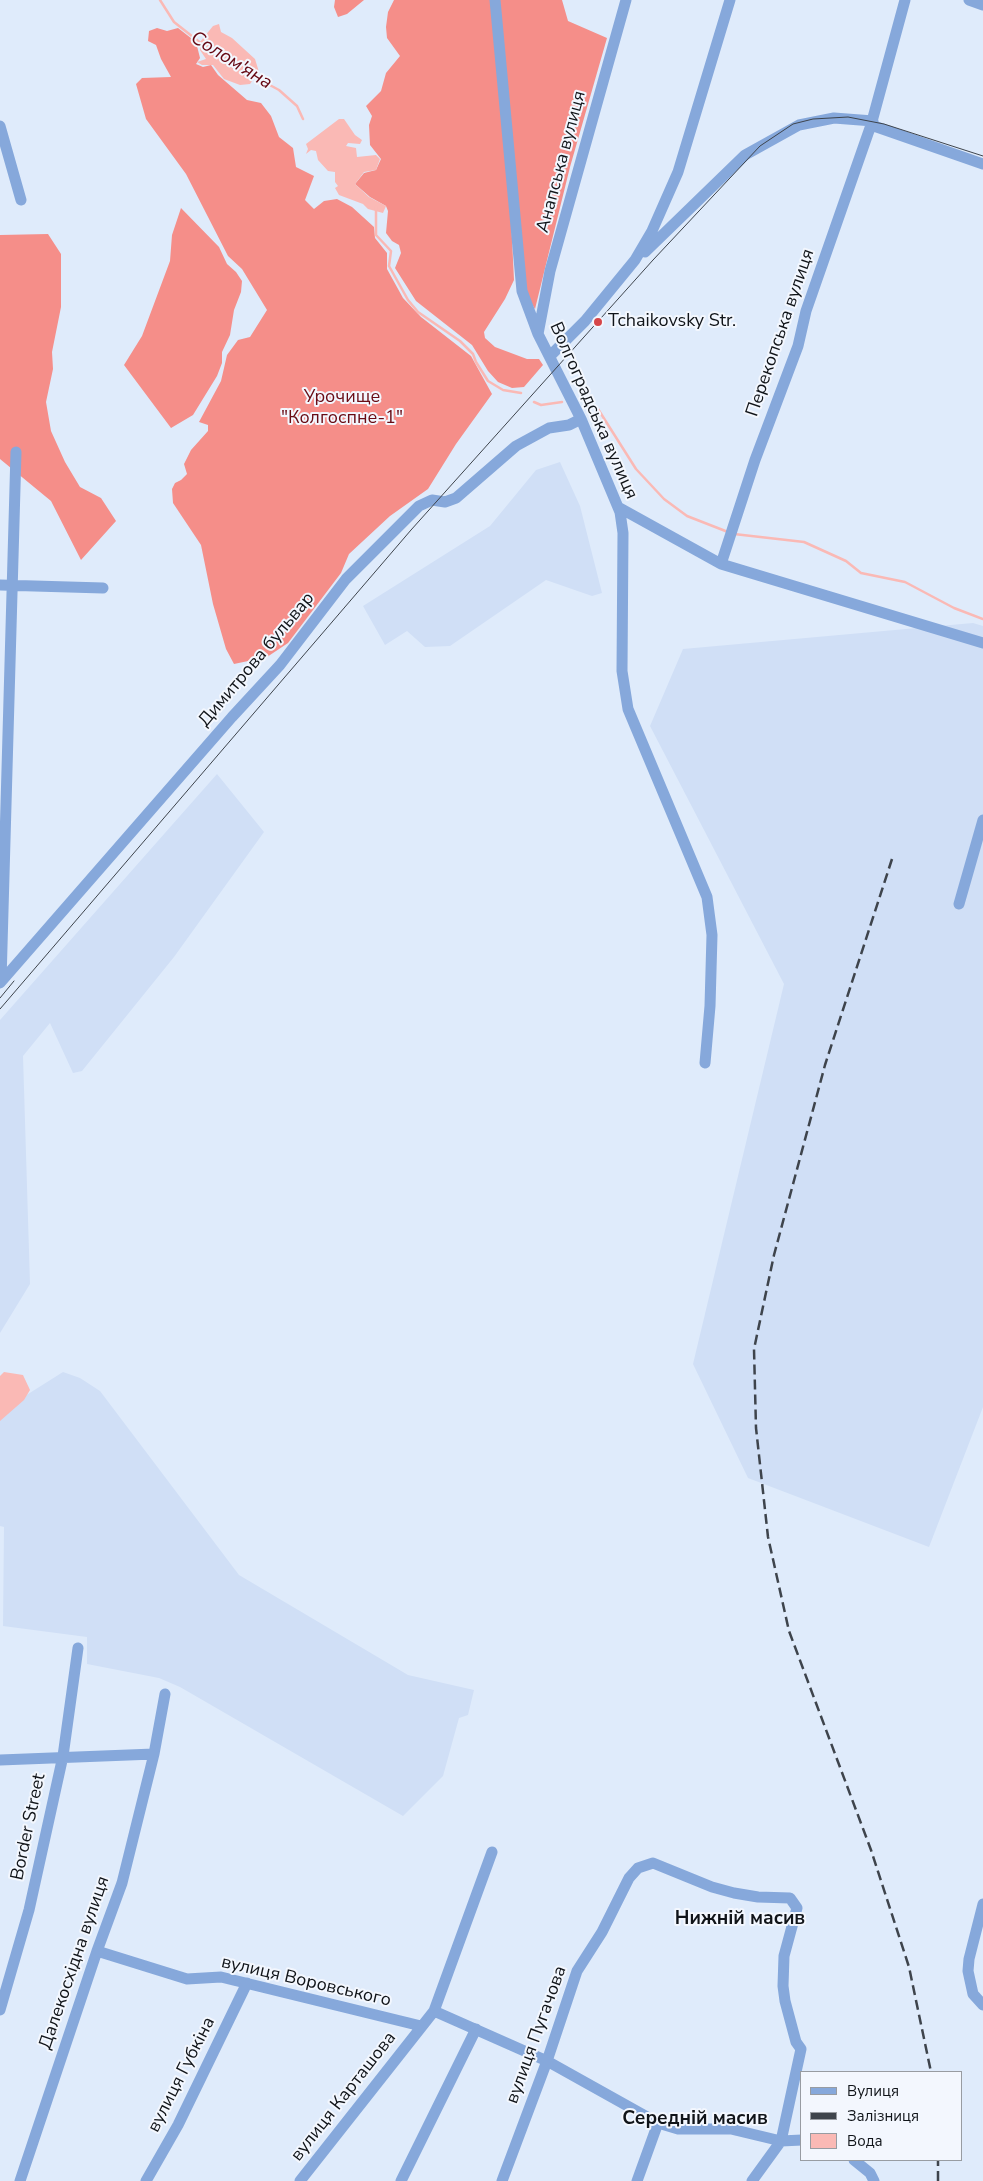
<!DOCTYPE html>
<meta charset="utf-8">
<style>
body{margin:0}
#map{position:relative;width:983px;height:2181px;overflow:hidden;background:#dfebfb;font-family:"Nunito Sans",sans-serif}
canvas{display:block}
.legend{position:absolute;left:800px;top:2071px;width:162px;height:90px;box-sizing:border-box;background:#f3f7fe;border:1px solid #989ca2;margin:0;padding:6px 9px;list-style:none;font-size:15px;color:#101419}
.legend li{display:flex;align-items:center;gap:10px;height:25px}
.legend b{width:25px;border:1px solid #989ca2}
</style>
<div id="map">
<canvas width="983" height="2181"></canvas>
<ul class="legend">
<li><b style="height:6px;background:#86a8db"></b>Вулиця</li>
<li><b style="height:6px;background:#3e444c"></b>Залізниця</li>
<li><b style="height:14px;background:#fab9b5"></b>Вода</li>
</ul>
</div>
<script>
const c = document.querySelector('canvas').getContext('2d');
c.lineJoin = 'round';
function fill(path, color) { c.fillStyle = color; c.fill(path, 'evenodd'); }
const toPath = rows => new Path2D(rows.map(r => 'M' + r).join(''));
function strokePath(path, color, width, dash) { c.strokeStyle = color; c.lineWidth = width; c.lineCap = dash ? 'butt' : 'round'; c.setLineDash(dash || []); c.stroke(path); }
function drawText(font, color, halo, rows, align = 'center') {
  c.font = font + ' "Nunito Sans",sans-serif'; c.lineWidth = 4; c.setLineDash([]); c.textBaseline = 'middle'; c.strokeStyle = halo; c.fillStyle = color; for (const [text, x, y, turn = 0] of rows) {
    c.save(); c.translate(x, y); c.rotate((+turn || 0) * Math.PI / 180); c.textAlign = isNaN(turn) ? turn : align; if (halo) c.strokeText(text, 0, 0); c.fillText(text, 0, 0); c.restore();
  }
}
fill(toPath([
 [560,462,580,506,602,593,592,596,546,580,450,646,425,647,407,631,385,645,363,606,490,526,536,470],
 [973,623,983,626,983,1407,929,1547,748,1478,693,1364,784,984,650,726,683,649],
 [217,774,264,832,174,957,82,1071,73,1073,50,1023,23,1056,30,1284,0,1333,0,1020],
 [63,1372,80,1378,100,1391,239,1575,408,1675,474,1690,468,1715,459,1718,443,1776,403,1816,180,1687,159,1678,87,1664,87,1637,3,1626,4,1527,0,1526,0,1420,17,1401]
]), '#d0dff6');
fill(toPath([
 [335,0,364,0,347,14,338,17,334,7],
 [394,0,492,0,510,197,514,280,505,299,484,332,485,338,495,347,527,359,539,359,543,365,524,387,512,388,498,382,488,371,472,345,416,301,395,268,401,253,399,245,392,241,386,233,388,211,386,206,370,197,355,184,364,173,376,170,381,159,370,145,369,125,372,116,366,106,381,91,386,73,400,56,387,38,386,27,388,12],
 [499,0,562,0,568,21,607,38,570,167,535,309,527,296],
 [157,28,167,31,178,28,196,42,200,58,196,64,203,67,211,65,218,75,247,100,261,103,271,116,279,137,293,148,296,167,314,176,305,200,314,209,324,201,337,199,352,207,374,227,375,238,387,253,387,269,403,298,421,317,471,356,492,394,456,444,428,489,390,516,349,554,341,573,288,643,267,657,234,664,226,649,213,604,201,545,173,503,172,489,175,483,181,480,187,474,184,464,191,450,208,431,208,425,199,422,221,381,227,355,238,340,250,337,267,310,242,269,228,256,186,174,146,119,136,84,142,78,171,77,161,59,156,45,148,41,149,31],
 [181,208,219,247,227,264,236,272,242,281,241,292,234,310,230,335,222,352,222,363,217,376,193,415,171,428,124,365,142,336,170,261,172,235],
 [48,234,61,254,61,307,52,352,53,369,46,402,51,431,65,462,80,487,101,498,116,521,81,560,51,501,0,459,0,235]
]), '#f58e89');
fill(toPath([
 [219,24,221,32,232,38,255,59,259,72,250,84,240,85,224,79,213,65,202,65,197,62,206,59,200,50,200,42,213,26],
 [339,119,344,119,355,135,362,140,360,144,348,143,346,146,356,148,357,157,376,155,380,159,376,170,364,172,355,184,369,197,386,206,383,213,368,209,363,204,339,195,335,188,338,186,335,182,335,172,328,171,318,160,316,151,311,150,306,154,308,149,306,144],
 [4,1372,23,1375,30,1390,24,1400,0,1421,0,1376]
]), '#fab9b5');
strokePath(toPath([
 [160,0,174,22,202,44],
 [253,76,279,90,297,106,303,119],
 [376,207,376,235,391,251,389,266,408,300,418,312,460,341,473,354,476,362,488,381,503,390,521,393],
 [581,399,587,400,598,409,636,469,664,499,687,516,728,532],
 [534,402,541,405,562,402],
 [734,534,804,542,846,561,861,573,905,582,954,608,983,619]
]), '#fab9b5', 2.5);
strokePath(toPath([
 [495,0,522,291,538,334,581,419,620,512,623,533,622,671,628,709,707,897,712,935,710,1006,705,1063],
 [969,0,983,5],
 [871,125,983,164],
 [0,126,21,200],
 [645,252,745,155,799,125,834,118,873,121],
 [538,334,550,271,626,0],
 [550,356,585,321,635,260,652,231,678,172,730,0],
 [618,507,721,564,755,460,798,346,806,311,871,125,905,0],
 [721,564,983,643],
 [0,585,103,588],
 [959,904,983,820],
 [1,981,16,452],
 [0,983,232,717,280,665,346,579,419,506,432,500,445,502,456,498,516,446,549,428,569,425,581,419],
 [0,1760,154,1754],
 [983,1904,969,1959,968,1971,973,1994,983,2005],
 [97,1951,187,1979,221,1977,421,2026],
 [0,2010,29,1910,63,1756,78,1648],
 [434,2011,547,2061,658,2123,678,2129,731,2129,781,2141,802,2140],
 [854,2160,870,2173,874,2181],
 [20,2181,97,1951,122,1883,154,1754,165,1694],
 [146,2181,178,2125,247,1983],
 [300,2181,434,2011,492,1852],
 [401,2181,476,2029],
 [502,2181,547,2061,577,1971,602,1932,629,1878,638,1868,653,1863,712,1887,734,1893,758,1897,790,1898,797,1908,784,1956,783,1986,785,2001,796,2042,801,2049,781,2141,752,2181],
 [637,2181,658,2123]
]), '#86a8db', 11);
strokePath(toPath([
 [0,998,14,981],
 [0,1009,411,530,653,260,760,146,793,124,813,119,848,117,884,124,983,156]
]), '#3e444c', 1);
strokePath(toPath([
 [892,859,825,1065,774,1255,754,1349,756,1428,768,1537,789,1631,871,1850,909,1967,931,2072],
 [938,2181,938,2160]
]), '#3e444c', 2.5, [10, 5]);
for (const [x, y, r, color] of [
 [598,322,5,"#d64649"]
]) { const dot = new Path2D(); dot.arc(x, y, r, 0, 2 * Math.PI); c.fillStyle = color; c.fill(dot); strokePath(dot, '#f3f7fe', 2); }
drawText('18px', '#101419', '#f3f7fe', [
 ["Анапська вулиця",562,162,-75],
 ["Перекопська вулиця",781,333,-71],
 ["Волгоградська вулиця",593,411,66],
 ["Димитрова бульвар",257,660,-50],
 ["Border Street",29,1827,-78],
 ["Далекосхідна вулиця",75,1963,-71],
 ["вулиця Воровського",306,1982,13],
 ["вулиця Пугачова",537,2035,-70],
 ["вулиця Губкіна",182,2075,-63],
 ["вулиця Карташова",344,2097,-52]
]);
drawText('18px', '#101419', '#f3f7fe', [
 ["Tchaikovsky Str.",608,322]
], 'left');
drawText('18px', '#690c15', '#f3f7fe', [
 ["Урочище",342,398],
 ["\"Колгоспне-1\"",342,419]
]);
drawText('italic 19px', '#650712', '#f3f7fe', [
 ["Солом'яна",231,61,32]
]);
drawText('bold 19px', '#101419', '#f3f7fe', [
 ["Нижній масив",740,1919],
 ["Середній масив",695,2119]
]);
</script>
